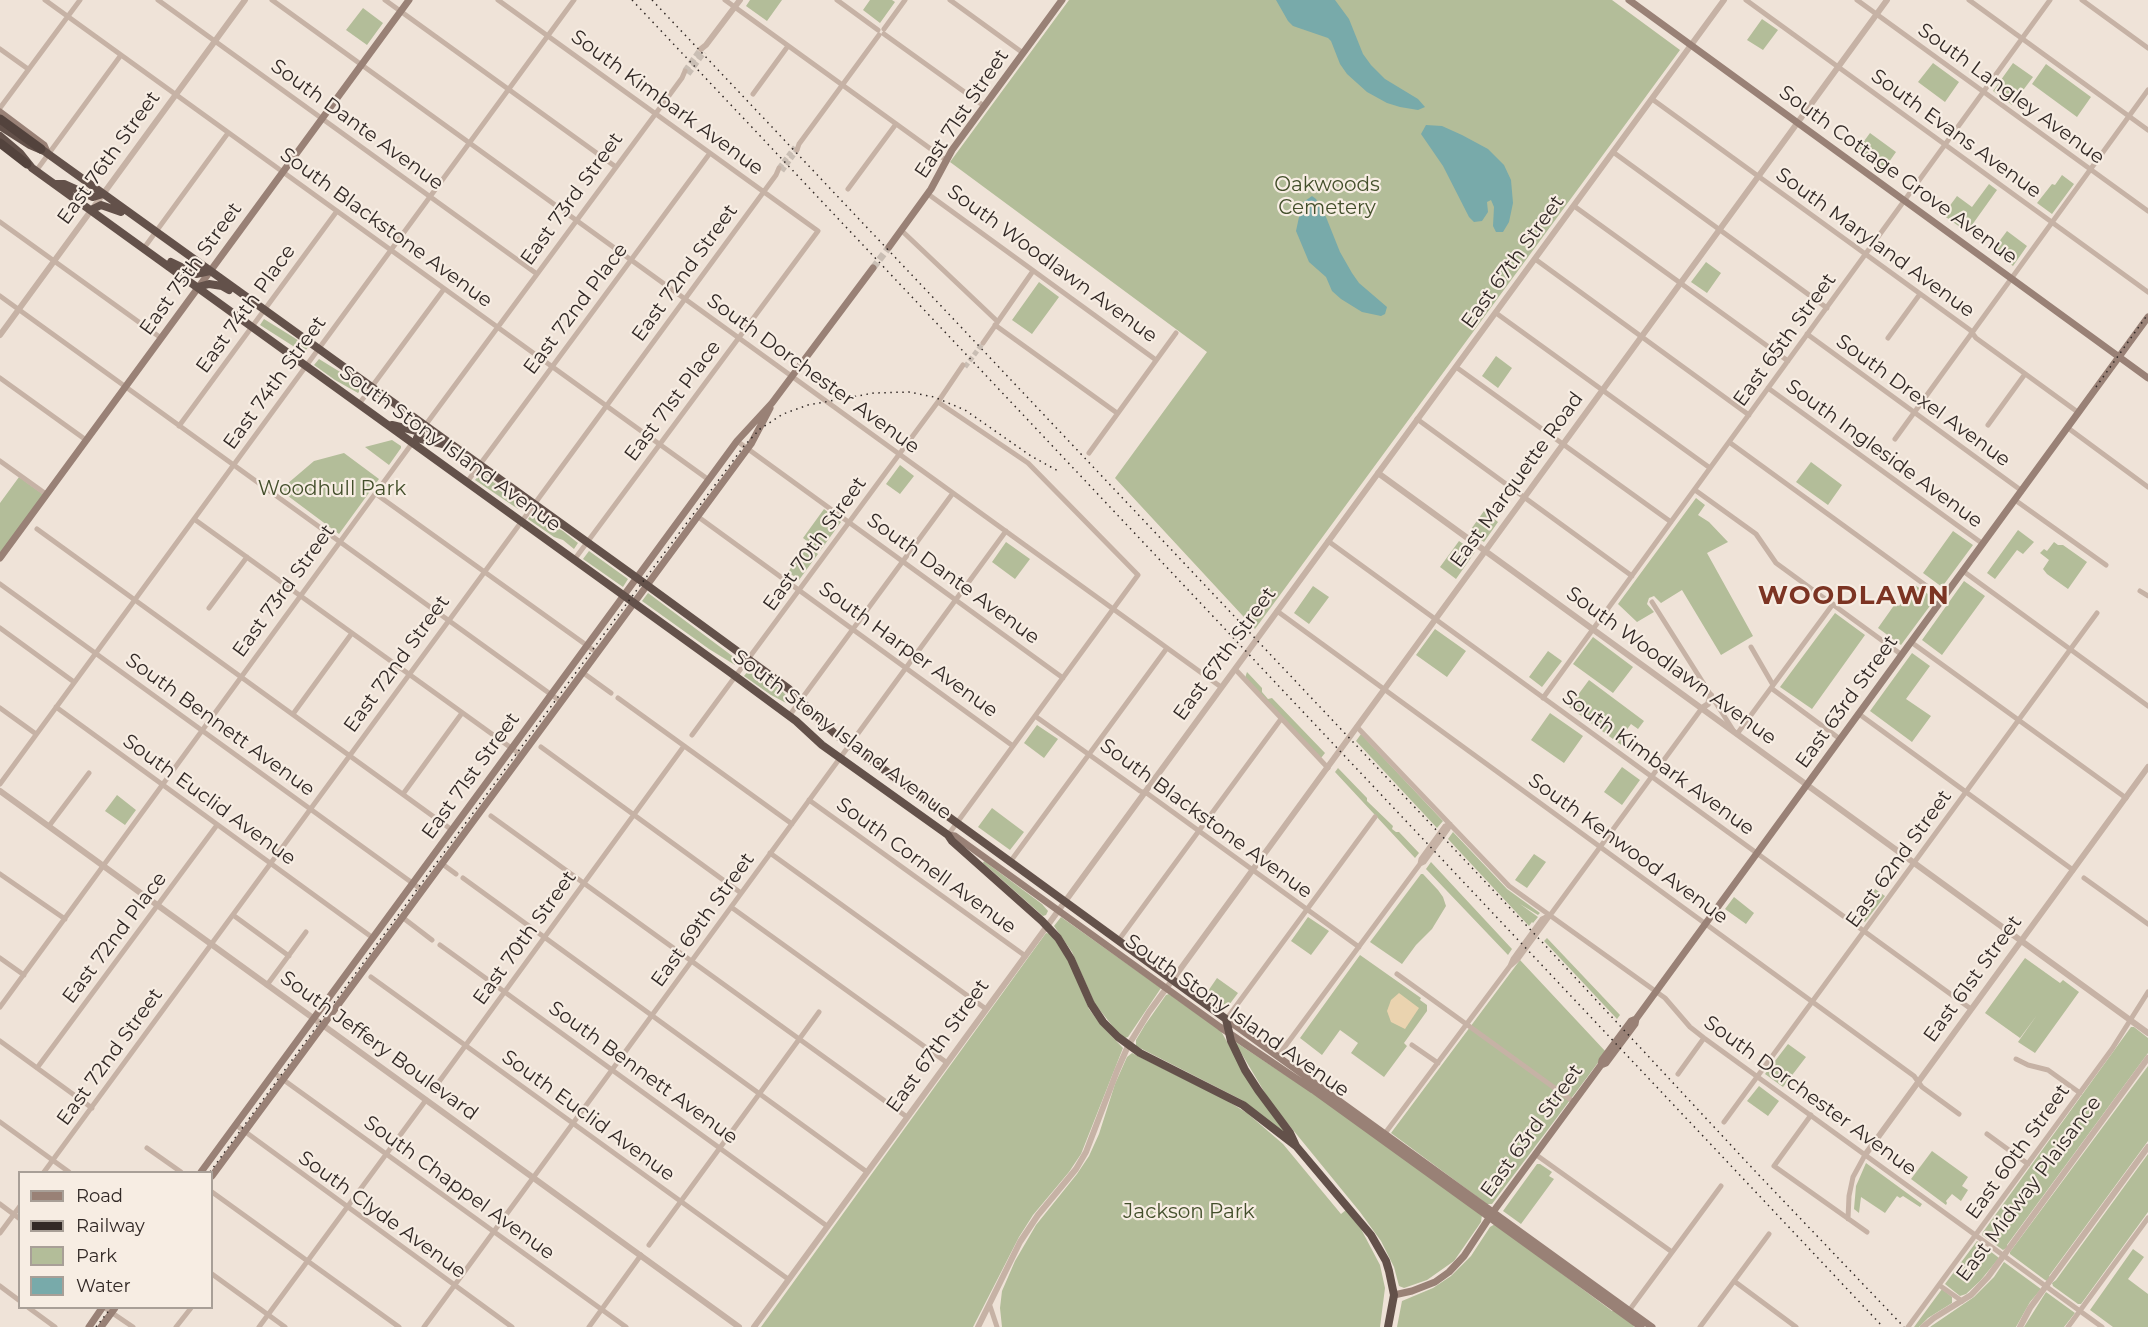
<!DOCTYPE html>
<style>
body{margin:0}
#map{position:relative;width:2148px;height:1327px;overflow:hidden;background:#efe3d8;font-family:Montserrat,sans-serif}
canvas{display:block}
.legend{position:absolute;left:18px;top:1171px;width:195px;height:138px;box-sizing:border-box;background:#f7ede3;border:2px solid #a89f97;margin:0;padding:8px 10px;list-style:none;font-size:18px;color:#322926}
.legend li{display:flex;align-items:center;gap:12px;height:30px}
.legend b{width:30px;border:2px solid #a89f97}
</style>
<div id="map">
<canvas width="2148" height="1327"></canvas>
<ul class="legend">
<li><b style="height:8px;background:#998176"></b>Road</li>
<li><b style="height:8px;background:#322926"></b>Railway</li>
<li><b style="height:16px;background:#b3bd99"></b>Park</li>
<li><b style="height:16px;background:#78aaaa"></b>Water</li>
</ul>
</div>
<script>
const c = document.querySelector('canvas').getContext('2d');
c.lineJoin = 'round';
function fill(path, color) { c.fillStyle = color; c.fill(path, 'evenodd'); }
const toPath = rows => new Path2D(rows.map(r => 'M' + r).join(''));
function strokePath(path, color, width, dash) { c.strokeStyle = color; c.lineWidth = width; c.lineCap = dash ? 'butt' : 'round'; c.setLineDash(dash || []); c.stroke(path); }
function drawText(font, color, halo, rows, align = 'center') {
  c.font = font + ' Montserrat,sans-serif'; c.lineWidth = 4.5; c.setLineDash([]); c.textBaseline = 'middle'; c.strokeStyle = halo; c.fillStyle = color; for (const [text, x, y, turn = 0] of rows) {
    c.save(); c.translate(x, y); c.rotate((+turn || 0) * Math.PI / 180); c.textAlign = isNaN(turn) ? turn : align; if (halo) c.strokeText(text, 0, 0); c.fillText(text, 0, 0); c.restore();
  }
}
fill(toPath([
 [750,0,782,0,767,21,746,6],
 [870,0,892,0,895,2,880,23,863,10],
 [1069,0,1612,0,1680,50,1255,629,1115,478,1207,352,950,162],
 [363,8,383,23,367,45,346,30],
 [1762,19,1778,30,1763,50,1747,40],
 [1933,63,1959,82,1945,102,1918,82],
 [2013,63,2033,77,2012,105,1993,91],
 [2046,64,2091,97,2077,117,2032,84],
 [1870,133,1896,152,1882,172,1856,152],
 [2062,175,2074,184,2052,214,2037,203,2052,184,2055,185],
 [1989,184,1997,190,1967,232,1943,215,1957,196,1972,207],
 [2007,231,2027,246,2013,266,1992,251],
 [1706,262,1721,273,1707,293,1691,282],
 [1039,282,1059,297,1032,334,1012,320],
 [264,319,293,337,308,347,304,353,260,325],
 [1496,356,1512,368,1498,388,1482,376],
 [319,359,350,378,362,388,358,393,335,380,314,365],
 [392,440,401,446,401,448,389,465,365,447],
 [344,453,379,479,339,534,280,490,314,461],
 [1811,462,1842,485,1828,505,1796,482],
 [900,465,914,476,900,494,886,484],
 [481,473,523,504,518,509,475,480],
 [19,477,44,495,0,554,0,503],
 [1696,498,1705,505,1698,515,1709,522,1728,542,1707,553,1753,636,1721,655,1682,590,1661,603,1654,596,1649,598,1647,604,1654,612,1637,622,1618,604],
 [824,509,841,522,820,551,803,538],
 [1484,511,1498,522,1484,542,1469,532],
 [532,514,563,531,578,543,574,549,563,540,554,537,528,519],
 [2018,530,2034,542,2023,554,2017,550,1995,579,1987,573],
 [1953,531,1973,545,1942,587,1923,573],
 [1459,541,1475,552,1456,579,1440,567],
 [1006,542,1030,559,1015,579,992,562],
 [2054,542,2058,545,2063,545,2087,562,2068,589,2047,574,2043,569,2049,560,2040,553,2044,549,2047,551],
 [806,546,818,554,799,580,788,572],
 [589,551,628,579,623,587,583,559],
 [1964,581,1985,596,1942,655,1922,640],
 [1915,585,1935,599,1901,645,1878,628,1895,604,1899,606],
 [1313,586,1329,597,1309,624,1294,613],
 [648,593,739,661,735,665,709,649,642,601],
 [1835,613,1865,635,1812,709,1780,687],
 [1435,629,1466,651,1447,677,1416,655],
 [1593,637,1633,667,1613,693,1573,664],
 [1548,651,1562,661,1542,687,1529,677],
 [1912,653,1930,666,1906,699,1931,716,1912,742,1870,711],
 [749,670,779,688,791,700,788,704,771,695,744,676],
 [1247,672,1262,688,1262,692,1268,699,1272,698,1325,753,1321,758,1245,678],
 [1589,680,1644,721,1638,729,1631,724,1620,739,1627,744,1624,747,1569,707],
 [1550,713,1583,736,1564,763,1531,740],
 [1037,725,1058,739,1044,758,1024,743],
 [1361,734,1443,821,1437,828,1356,741],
 [1622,767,1640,780,1622,805,1604,792],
 [1338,768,1367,798,1367,801,1393,826,1392,829,1396,832,1399,832,1419,853,1415,858,1335,772],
 [117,795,136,810,125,825,105,811],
 [992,808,1024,832,1010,850,978,827],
 [1453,832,1507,889,1540,913,1538,915,1520,904,1538,917,1533,923,1532,922,1529,926,1448,839],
 [1534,854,1546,862,1527,888,1515,880],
 [984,861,1042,904,1048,911,1046,915,1043,916,983,863],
 [1431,862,1512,949,1508,955,1426,869],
 [1421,874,1423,874,1438,890,1443,897,1446,906,1432,929,1416,945,1402,964,1370,942],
 [1875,889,1885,896,1865,922,1855,915],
 [1734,897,1754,913,1746,924,1725,909],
 [1061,917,1161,988,1128,1037,1125,1038,1118,1033,1095,1004,1072,952,1054,926],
 [1308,917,1329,931,1311,955,1291,941],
 [1046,933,1051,934,1069,962,1089,1009,1101,1025,1123,1048,1081,1154,1069,1172,1033,1215,1019,1237,973,1327,761,1327],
 [1547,938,1620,1015,1617,1019,1544,941],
 [1360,955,1421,998,1420,1000,1427,1005,1427,1011,1404,1043,1407,1046,1384,1077,1351,1053,1358,1043,1340,1030,1322,1055,1300,1038],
 [2025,958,2060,983,2063,980,2079,992,2035,1053,2018,1042,2037,1015,2020,1038,1985,1013],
 [1520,960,1606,1052,1492,1204,1487,1204,1391,1133],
 [1217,978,1238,993,1226,1009,1206,994],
 [1169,994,1221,1031,1251,1085,1288,1136,1242,1100,1136,1046,1136,1040,1145,1025,1166,995],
 [2131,1027,2134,1027,2148,1038,2148,1053,2007,1245,2008,1247,2003,1250,1982,1235,1983,1232],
 [1234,1041,1338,1110,1482,1215,1481,1222,1454,1261,1427,1280,1404,1288,1399,1286,1394,1267,1381,1241,1360,1212,1271,1103],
 [1788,1044,1806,1057,1783,1087,1765,1074],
 [1132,1053,1226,1100,1247,1113,1283,1144,1341,1214,1346,1210,1361,1229,1380,1265,1385,1288,1380,1327,1002,1327,1000,1308,1002,1291,1015,1261,1036,1225,1077,1174,1089,1156,1099,1134,1115,1084,1127,1057],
 [2148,1066,2148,1141,2049,1276,2050,1277,2047,1281,2045,1280,2010,1254,2010,1252],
 [1759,1086,1779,1101,1768,1116,1747,1101],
 [1932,1151,1968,1177,1962,1186,1968,1190,1961,1201,1952,1194,1946,1201,1947,1203,1946,1205,1911,1179],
 [2148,1154,2148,1212,2081,1304,2078,1304,2053,1286,2052,1283,2056,1280],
 [1866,1163,1922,1204,1920,1207,1903,1196,1900,1198,1897,1196,1885,1213,1861,1197,1859,1213,1854,1209,1856,1186],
 [1537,1164,1540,1164,1552,1172,1549,1176,1554,1179,1521,1224,1503,1211],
 [1495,1224,1612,1311,1615,1311,1632,1323,1634,1327,1397,1327,1402,1301,1433,1288,1451,1276,1471,1256,1490,1227],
 [1977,1241,1999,1258,1980,1281,1966,1294,1960,1296,1945,1284],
 [2133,1249,2144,1257,2128,1279,2148,1294,2148,1327,2113,1327,2090,1310],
 [2004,1262,2041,1289,2030,1302,2016,1327,1930,1327,1974,1297,1994,1277],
 [1942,1289,1952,1297,1952,1303,1928,1318,1919,1327,1914,1327],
 [2046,1292,2075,1313,2064,1327,2024,1327]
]), '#b3bd99');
fill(toPath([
 [1399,993,1419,1008,1405,1029,1391,1022,1387,1011,1391,1000]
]), '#ead3af');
fill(toPath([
 [1276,0,1335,0,1349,19,1363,54,1371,65,1385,79,1418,99,1425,107,1418,110,1400,107,1387,103,1367,92,1347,74,1340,64,1331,41,1328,38,1293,26,1288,21],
 [1426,125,1442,126,1462,135,1488,149,1504,165,1511,180,1513,203,1509,222,1503,232,1496,232,1493,226,1494,207,1491,200,1487,202,1488,212,1482,221,1474,222,1469,217,1443,166,1421,134],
 [1312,196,1316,199,1326,217,1340,252,1352,273,1359,283,1387,307,1385,314,1381,316,1362,312,1341,299,1332,291,1326,277,1309,262,1296,231,1302,203]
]), '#78aaaa');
strokePath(toPath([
 [779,168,795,147],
 [782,171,797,150],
 [965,367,983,343]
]), '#c9beb4', 5, [5, 2.5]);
strokePath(toPath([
 [685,71,701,49],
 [688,74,704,52]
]), '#c9beb4', 6, [6, 3]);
strokePath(toPath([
 [873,268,889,247]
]), '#c9beb4', 7, [7, 3.5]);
strokePath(toPath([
 [45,0,709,480],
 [158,0,537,274],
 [272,0,1221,687],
 [385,0,616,167],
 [498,0,818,231,574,560],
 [725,0,946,160],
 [837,0,878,30],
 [950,0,1023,53],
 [1746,0,2148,292],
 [1857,0,2148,211],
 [1969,0,2148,130],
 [2082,0,2148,48],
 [884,29,905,0],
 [884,34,984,106],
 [0,49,28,69],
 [753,94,788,46],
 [1652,99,1970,330,1976,338,2079,413],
 [0,108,80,0],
 [797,150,799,144,879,35],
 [1613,152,1827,308],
 [36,171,121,55],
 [848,189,896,124],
 [928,194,1156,360],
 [1574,206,1788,361],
 [0,222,161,338],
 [901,230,997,321],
 [144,248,228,133],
 [1535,259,1749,415],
 [0,296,560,701],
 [1496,313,1710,468],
 [995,325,1117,413],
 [1807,334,2022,491],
 [1888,338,1920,294],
 [983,343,1033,271],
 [1456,367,1671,522],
 [0,378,86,440],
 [1768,388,1983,544],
 [938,402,1028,463,1138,575,948,835],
 [359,404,444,289],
 [1417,419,1632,576],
 [1988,425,2025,374],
 [179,426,337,211],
 [424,427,682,78,685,71],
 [2068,428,2148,487],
 [1895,439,2148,90],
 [737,441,1063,678],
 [1729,442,1943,598],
 [1089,453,1176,333],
 [0,461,46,494],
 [467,482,710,153],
 [1695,490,1756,534,1776,563,1902,655],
 [376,494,596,652],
 [2015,500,2106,565],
 [697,516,1013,746],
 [194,519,521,755],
 [37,529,452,830],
 [1328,541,1971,1009],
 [1963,571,2148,706],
 [0,584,422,890],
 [2140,591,2148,596],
 [1652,602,1733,730],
 [209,608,247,557],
 [1277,611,1914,1076,1922,1087,1959,1114],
 [0,628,74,682],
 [1911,642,2126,798],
 [1751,647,1773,685],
 [1235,669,1328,768],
 [582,672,611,693],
 [1771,688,1840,739],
 [618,698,792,824],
 [1543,698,2050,0],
 [56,707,373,938],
 [0,708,36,734],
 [293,714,352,633],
 [1859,714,2073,870],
 [789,716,953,493],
 [1035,716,1140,791,1148,794,1359,947],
 [1357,727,1509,886,1665,998,1690,1027,1704,1038,2102,1327],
 [1737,734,1833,604],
 [692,735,940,399,963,365],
 [541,747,741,893],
 [0,784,574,0],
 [403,794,462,713],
 [809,800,1024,955],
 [491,816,907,1117],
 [49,826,89,773],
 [770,853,986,1009],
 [1010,862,1167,648],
 [441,863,456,874],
 [1420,864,1421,859,1445,826,1450,824],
 [0,874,65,919],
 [463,878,867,1172],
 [2084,878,2148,924],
 [731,907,946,1062],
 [233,915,289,956],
 [402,917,432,940],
 [1118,941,1281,719],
 [440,945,827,1226],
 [0,958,24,975],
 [1510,966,1518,959,1702,708],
 [1397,974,1574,1102],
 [371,977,788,1279],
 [267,985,306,932],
 [0,1007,413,442],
 [1225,1021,1375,817],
 [0,1041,92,1108],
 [1412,1045,1438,1063],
 [1278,1056,1420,864,1424,862,1448,829,1450,824],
 [2016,1059,2028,1065,2048,1070,2080,1093],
 [37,1068,217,825],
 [274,1073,626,1327],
 [1678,1074,1704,1038],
 [433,1090,684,746],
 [1811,1115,1774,1166,1867,1232],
 [0,1122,69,1172],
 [1724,1122,2097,613],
 [236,1125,512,1327],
 [1987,1134,2028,1164],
 [1383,1136,1510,966,1513,959,1542,919,1548,916],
 [147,1148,181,1172],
 [1535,1154,1672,1252],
 [44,1172,776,175,779,168],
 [212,1192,399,1327],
 [0,1204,20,1219],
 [1848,1219,1849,1196,1853,1177,1865,1155],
 [0,1233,20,1206],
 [649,1245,819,1012],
 [212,1274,285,1327],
 [1734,1281,1796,1327],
 [1939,1285,1962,1301],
 [0,1286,20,1301],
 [990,1306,997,1327],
 [29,1308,55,1327],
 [105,1308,133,1327],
 [1628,1312,1721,1186],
 [176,1327,191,1308],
 [259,1327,426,1100],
 [424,1327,1006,531],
 [589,1327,641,1255],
 [1700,1327,1769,1234],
 [1908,1327,2112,1049,2148,992],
 [2068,1327,2148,1218]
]), '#c6b2a5', 5);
strokePath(toPath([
 [701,49,706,45,740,0],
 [0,335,245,0],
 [1378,473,2148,1033],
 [1702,708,1708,704,1711,695],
 [0,791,739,1327],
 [1865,1155,2148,767],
 [754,1327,1724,0],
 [978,1327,1020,1242,1038,1215,1076,1169,1086,1152,1117,1071,1128,1046,1149,1012,1887,0],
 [1923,1327,1934,1318,1971,1295,1988,1277,2148,1058],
 [2020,1327,2030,1308,2148,1147]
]), '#c6b2a5', 6);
strokePath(toPath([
 [1629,0,2148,378],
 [0,112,44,145,48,154],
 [889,247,931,189,952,150,1062,0],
 [0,558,409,0],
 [948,835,955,836,1220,1027,1313,1090,1641,1327],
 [1226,1019,1652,1327],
 [1601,1065,1606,1063,1635,1024,1636,1019],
 [201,1172,737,441,772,403,873,268],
 [212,1176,751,444,770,408],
 [1394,1295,1412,1291,1435,1282,1449,1272,1464,1256,1493,1212,1601,1065,1602,1060,1631,1021,1636,1019,2148,317],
 [89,1327,102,1308],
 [101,1327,115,1308]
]), '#998176', 7);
strokePath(toPath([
 [0,126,30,145,44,151,644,583,789,689,835,734,1226,1019,1231,1041,1245,1070,1258,1090,1290,1133,1296,1146,1371,1235,1386,1261,1389,1271,1394,1295,1388,1327],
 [0,136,20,153,32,168,731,673,796,721,822,745,948,835,952,841,1042,921,1058,938,1071,959,1091,1004,1103,1022,1118,1037,1140,1053,1243,1105,1296,1146],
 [56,184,64,184,93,197,103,194],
 [91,210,101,205,121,212],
 [171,262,196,274,210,271],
 [198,287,209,284,222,286,229,290],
 [392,425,421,432],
 [417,438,447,445]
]), '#63514a', 8);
strokePath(toPath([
 [0,119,41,149],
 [0,143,27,164]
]), '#53433d', 9);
strokePath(toPath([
 [632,0,1883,1327],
 [652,0,1543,943,1755,1171,1904,1327],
 [2096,387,2148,314],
 [210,1172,610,626,744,446,760,429,783,414,808,405,874,393,909,392,934,397,965,410,1031,456,1060,472],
 [96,1327,111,1308]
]), '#322926', 1.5, [1.5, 4.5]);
drawText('20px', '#322926', '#f7ede3', [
 ["South Langley Avenue",2011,94,36],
 ["South Kimbark Avenue",667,103,36],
 ["East 71st Street",962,114,-56],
 ["South Dante Avenue",357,125,36],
 ["South Evans Avenue",1956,134,36],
 ["East 76th Street",109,158,-54],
 ["South Cottage Grove Avenue",1898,175,36],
 ["East 73rd Street",572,199,-54],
 ["South Blackstone Avenue",386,228,36],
 ["South Maryland Avenue",1875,243,36],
 ["East 67th Street",1513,262,-54],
 ["South Woodlawn Avenue",1052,264,36],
 ["East 75th Street",191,269,-54],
 ["East 72nd Street",685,273,-54],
 ["East 74th Place",246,309,-54],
 ["East 72nd Place",576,309,-53],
 ["East 65th Street",1785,340,-54],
 ["South Dorchester Avenue",813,374,36],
 ["East 74th Street",275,383,-54],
 ["East 71st Place",673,401,-53],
 ["South Drexel Avenue",1923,401,36],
 ["South Stony Island Avenue",450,449,36],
 ["South Ingleside Avenue",1884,454,36],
 ["East Marquette Road",1517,480,-54],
 ["East 70th Street",815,544,-54],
 ["South Dante Avenue",953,579,36],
 ["East 73rd Street",284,591,-54],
 ["South Harper Avenue",908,650,36],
 ["East 67th Street",1225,654,-54],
 ["East 72nd Street",397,664,-54],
 ["South Woodlawn Avenue",1671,666,36],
 ["East 63rd Street",1847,702,-54],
 ["South Bennett Avenue",220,725,36],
 ["South Stony Island Avenue",842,735,37],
 ["South Kimbark Avenue",1658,763,36],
 ["East 71st Street",471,776,-54],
 ["South Euclid Avenue",209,800,36],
 ["South Blackstone Avenue",1206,819,36],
 ["South Kenwood Avenue",1628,849,36],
 ["East 62nd Street",1899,859,-54],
 ["South Cornell Avenue",926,866,36],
 ["East 69th Street",703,920,-54],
 ["East 72nd Place",115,938,-53],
 ["East 70th Street",525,938,-54],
 ["East 61st Street",1973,979,-54],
 ["South Stony Island Avenue",1237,1016,35],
 ["South Jeffery Boulevard",379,1046,36],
 ["East 67th Street",938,1046,-54],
 ["East 72nd Street",110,1057,-54],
 ["South Bennett Avenue",643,1073,36],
 ["South Dorchester Avenue",1810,1096,36],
 ["South Euclid Avenue",588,1116,36],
 ["East 63rd Street",1532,1131,-54],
 ["East 60th Street",2018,1152,-54],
 ["South Chappel Avenue",459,1188,36],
 ["East Midway Plaisance",2029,1189,-53],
 ["South Clyde Avenue",382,1215,36]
]);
drawText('20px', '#434f2b', '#f7ede3', [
 ["Oakwoods",1327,185],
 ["Cemetery",1327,208],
 ["Woodhull Park",332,489],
 ["Jackson Park",1189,1212]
]);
c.letterSpacing = '1.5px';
drawText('bold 26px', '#7c3423', '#f7ede3', [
 ["WOODLAWN",1854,596]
]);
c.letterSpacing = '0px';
</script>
